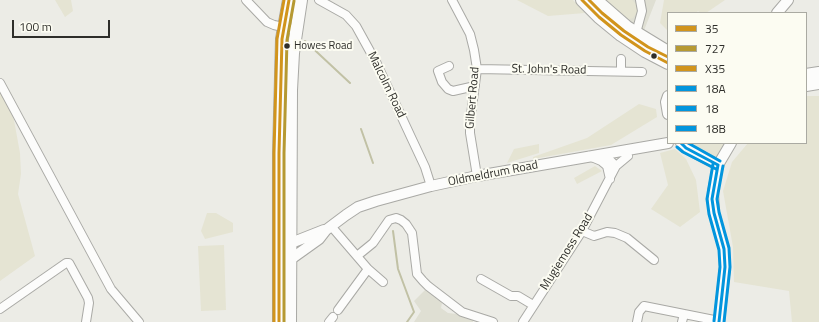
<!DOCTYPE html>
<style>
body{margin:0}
#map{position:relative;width:819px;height:322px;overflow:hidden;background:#ecece6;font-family:"Titillium Web",sans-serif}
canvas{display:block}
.legend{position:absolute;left:667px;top:12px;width:140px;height:132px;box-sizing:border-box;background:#fcfcf2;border:1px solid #aaaaa2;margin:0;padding:5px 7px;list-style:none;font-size:12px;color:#2e2e2a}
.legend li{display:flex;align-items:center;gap:8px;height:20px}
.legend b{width:20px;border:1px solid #aaaaa2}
.scale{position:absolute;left:12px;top:20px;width:98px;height:18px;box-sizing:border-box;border:2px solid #2e2e2a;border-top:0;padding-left:5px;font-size:12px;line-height:14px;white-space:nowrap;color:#2e2e2a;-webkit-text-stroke:3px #fcfcf2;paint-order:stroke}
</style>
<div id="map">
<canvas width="819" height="322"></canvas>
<ul class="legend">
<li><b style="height:5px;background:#d1941c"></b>35</li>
<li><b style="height:5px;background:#b69932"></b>727</li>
<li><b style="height:5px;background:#d1941c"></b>X35</li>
<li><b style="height:5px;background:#0295dd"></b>18A</li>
<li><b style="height:5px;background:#0295dd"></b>18</li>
<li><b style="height:5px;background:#0295dd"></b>18B</li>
</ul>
<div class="scale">100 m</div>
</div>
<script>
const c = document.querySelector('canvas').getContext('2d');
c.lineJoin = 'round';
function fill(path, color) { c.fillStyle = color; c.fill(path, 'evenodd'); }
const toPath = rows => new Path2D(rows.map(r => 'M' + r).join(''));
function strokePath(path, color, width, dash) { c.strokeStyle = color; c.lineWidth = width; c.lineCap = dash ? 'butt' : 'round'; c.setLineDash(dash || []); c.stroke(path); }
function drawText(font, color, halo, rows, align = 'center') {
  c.font = font + ' "Titillium Web",sans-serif'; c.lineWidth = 4; c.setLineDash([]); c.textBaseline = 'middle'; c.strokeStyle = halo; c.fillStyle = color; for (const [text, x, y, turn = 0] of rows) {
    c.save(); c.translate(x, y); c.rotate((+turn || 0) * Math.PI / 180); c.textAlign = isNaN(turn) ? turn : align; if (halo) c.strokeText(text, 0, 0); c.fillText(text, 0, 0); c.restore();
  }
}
fill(toPath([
 [600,0,656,0,643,33],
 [427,288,442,303,441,308,448,313,457,314,473,320,473,322,414,322,421,311,414,301]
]), '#dfdfd3');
fill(toPath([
 [55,0,71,0,73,11,65,17],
 [517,0,573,0,585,13,548,16],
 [601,0,632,0,637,5,637,12,633,18,626,20],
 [664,0,725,0,706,13,700,13,698,11,696,13,668,13,668,31,660,23],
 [0,88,12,109,20,153,21,174,18,194,35,256,0,281],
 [806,96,819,96,819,322,792,322,789,291,734,282,733,247,723,191,732,162,748,143,806,143],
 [639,104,656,109,657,117,611,145,533,159,533,157,587,138],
 [686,143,730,143,720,161],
 [539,144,539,153,507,163,514,149],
 [675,149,686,159,696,180,700,212,680,227,651,209,668,185,660,153],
 [595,166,602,171,577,184,574,178],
 [207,213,216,213,233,223,233,232,205,239,201,231],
 [224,245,226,310,201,311,198,246]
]), '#e5e4d3');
strokePath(toPath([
 [305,41,350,83],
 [361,129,373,163],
 [393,231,398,269,414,312,407,322]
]), '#c1c1a5', 2);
const minor = toPath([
 [246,0,267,22,274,25,296,30],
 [319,0,346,15,356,26,377,64,410,135,425,167,431,186],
 [452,0,470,34,474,50,477,69,470,122,470,133,477,176],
 [636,33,642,11,640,0],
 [449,66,438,71,442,82,448,89,453,91,475,86],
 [477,69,642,72],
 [621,71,621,59],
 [0,83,111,289,139,322],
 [589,156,601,161,607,166,610,179],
 [608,158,616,166],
 [331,226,368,269,383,282],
 [582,231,594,236,607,232,615,233,627,238,654,260],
 [357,256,373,243,389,220,396,218,401,220,406,224,412,233,417,274,423,281,428,286,462,312,493,322],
 [481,279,511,296,518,296,533,305],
 [0,309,66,263,69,263,88,298,89,303,86,322],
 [338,310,368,269],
 [329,322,333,317],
 [523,322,582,231,616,166,628,156],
 [637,322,639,312,644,306,719,321],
 [682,322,684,314]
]);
const tertiary = toPath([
 [777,13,788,0],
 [668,96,666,102,668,114],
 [681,143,686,148,718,165],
 [287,247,291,243,324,230],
 [291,259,319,239,326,230,346,215,358,207,376,201,431,186,477,176,668,143],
 [719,322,725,267,724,249,714,213,713,192,718,165,731,143]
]);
const primary = toPath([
 [582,0,599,17,621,35,645,51,668,63],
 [596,0,627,27,668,52],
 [806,75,819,73],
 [806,85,819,83],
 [279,322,279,153,282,39,289,0],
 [290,322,291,90,293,53,301,0]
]);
strokePath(minor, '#a9a9a5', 10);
strokePath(tertiary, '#a9a9a5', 12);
strokePath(primary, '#a9a9a5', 14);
strokePath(minor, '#fcfcfb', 8);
strokePath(tertiary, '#fcfcfb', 10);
strokePath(primary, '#fcfcfb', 12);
strokePath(toPath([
 [582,0,599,17,621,35,645,51,668,63],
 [279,322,279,153,282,39,289,0]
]), '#d1941c', 3);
strokePath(toPath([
 [284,322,284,153,287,40,294,1]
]), '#b69932', 3);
strokePath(toPath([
 [589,0,602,13,624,31,648,47,668,57],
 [274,322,274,153,277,39,284,0]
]), '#d1941c', 3);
strokePath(toPath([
 [681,143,686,148,718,165],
 [718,165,712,199,714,213,724,249,725,267,719,322]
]), '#0295dd', 3);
strokePath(toPath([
 [677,147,683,152,716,169],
 [713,164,707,199,709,214,719,250,720,267,714,321]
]), '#0295dd', 3);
strokePath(toPath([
 [688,143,720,161],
 [723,166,717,199,719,212,729,248,730,267,724,322]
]), '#0295dd', 3);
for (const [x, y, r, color] of [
 [287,46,3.5,"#2e2e2a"],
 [654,56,3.5,"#2e2e2a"]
]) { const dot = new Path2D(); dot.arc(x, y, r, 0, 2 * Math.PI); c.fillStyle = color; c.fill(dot); strokePath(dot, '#fcfcf2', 1.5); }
drawText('11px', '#2e2e2a', '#fcfcf2', [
 ["Howes Road",294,46]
], 'left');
drawText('12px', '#2e2e2a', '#fcfcf2', [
 ["St. John's Road",549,70,1],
 ["Malcolm Road",386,85,64],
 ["Gilbert Road",473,98,-85],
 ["Oldmeldrum Road",493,174,-11],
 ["Mugiemoss Road",567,252,-58]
]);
</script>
